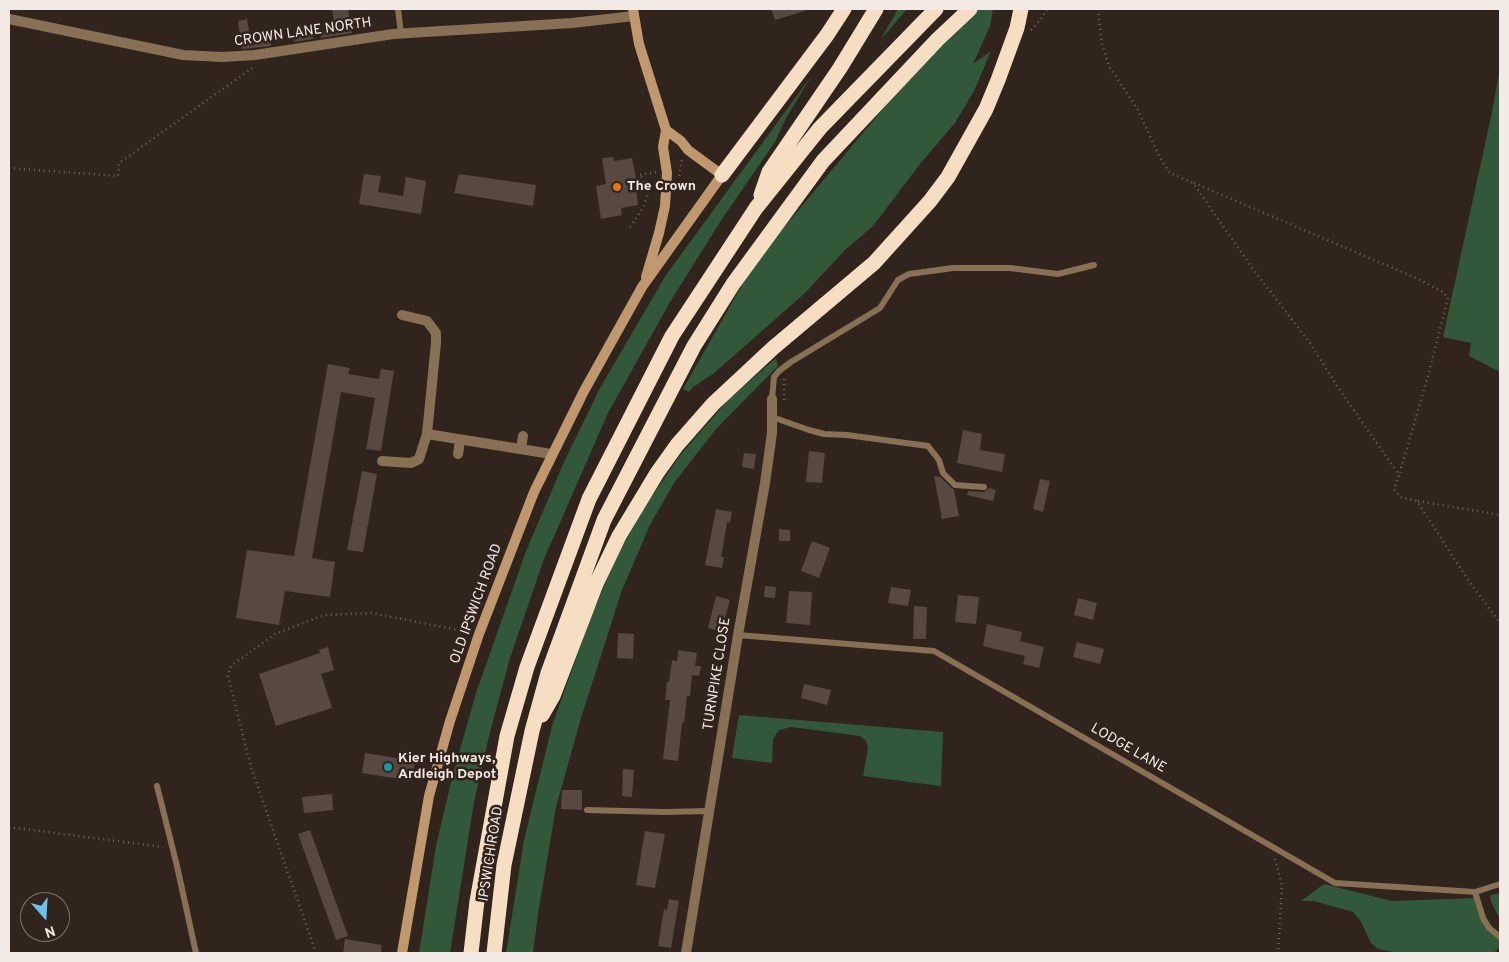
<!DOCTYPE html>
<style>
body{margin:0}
#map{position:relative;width:1509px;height:962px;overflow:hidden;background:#31241c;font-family:Overpass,sans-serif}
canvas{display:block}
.frame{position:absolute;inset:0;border:10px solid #f3eae5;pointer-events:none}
.north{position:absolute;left:20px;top:892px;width:50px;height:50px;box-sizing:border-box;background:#31241c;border:1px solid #7f736c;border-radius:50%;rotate:161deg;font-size:14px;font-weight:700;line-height:20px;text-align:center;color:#f3eae5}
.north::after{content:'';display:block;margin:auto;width:18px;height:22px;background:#66c4ef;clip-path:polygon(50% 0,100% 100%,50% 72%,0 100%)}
</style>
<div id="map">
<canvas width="1509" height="962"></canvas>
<div class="frame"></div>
<div class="north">N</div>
</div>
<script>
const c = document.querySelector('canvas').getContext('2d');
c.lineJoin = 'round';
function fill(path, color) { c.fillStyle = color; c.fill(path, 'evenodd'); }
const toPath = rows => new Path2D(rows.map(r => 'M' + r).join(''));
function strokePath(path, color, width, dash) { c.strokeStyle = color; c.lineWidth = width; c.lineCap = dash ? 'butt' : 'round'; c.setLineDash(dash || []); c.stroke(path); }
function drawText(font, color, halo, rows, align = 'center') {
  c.font = font + ' Overpass,sans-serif'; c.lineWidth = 5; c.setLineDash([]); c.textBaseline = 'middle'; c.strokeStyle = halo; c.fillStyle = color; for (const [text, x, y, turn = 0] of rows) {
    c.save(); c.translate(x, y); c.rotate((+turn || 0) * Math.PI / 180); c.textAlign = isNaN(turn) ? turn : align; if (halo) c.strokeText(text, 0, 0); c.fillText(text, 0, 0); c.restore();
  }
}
fill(toPath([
 [898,9,907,9,884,36,882,37],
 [975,9,993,9,990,26,973,64,991,51,974,91,955,123,920,164,873,226,844,251,805,293,713,374,693,387,689,392,683,389,755,262,943,37],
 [1500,68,1500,372,1469,356,1471,343,1443,337,1492,112],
 [812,75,785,120,775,142,722,219,670,302,608,413,544,559,510,658,490,732,474,802,450,953,419,953,436,846,452,778,476,693,526,551,564,462,600,388,666,275],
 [776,358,778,366,716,429,674,483,650,525,622,590,581,718,556,807,538,914,533,953,506,953,524,840,552,726,589,622,617,556,645,506,681,454,729,399],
 [739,715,943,732,941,786,863,776,868,748,866,741,860,736,791,727,779,730,773,739,772,763,732,758],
 [1324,884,1392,901,1477,898,1485,917,1492,926,1500,933,1500,946,1494,953,1398,953,1378,949,1371,943,1360,920,1353,912,1314,901,1301,901],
 [1500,893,1500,919,1494,908,1490,898,1491,895]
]), '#315838');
fill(toPath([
 [332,9,348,9,352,33,321,38,320,32,335,29],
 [771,9,805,9,805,11,775,20],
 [247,19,251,44,270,40,271,46,242,49,238,21],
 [312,34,313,39,294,42,293,37],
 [613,157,614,161,632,158,638,188,636,188,638,205,621,208,622,215,601,219,596,186,606,184,602,158],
 [364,174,381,176,378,192,403,196,406,177,426,181,421,214,359,204],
 [459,174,536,185,533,206,454,193],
 [328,364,350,368,348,374,379,379,381,369,394,371,381,451,366,449,375,398,341,392,312,558,335,562,330,597,285,591,279,625,236,618,247,550,294,556],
 [963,430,982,434,980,450,1005,454,1002,472,957,463],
 [809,451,825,453,822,483,806,482],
 [744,453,756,454,754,469,742,467],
 [362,471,377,474,363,552,347,550],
 [934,476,940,477,954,490,959,516,942,519],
 [1040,479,1050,481,1043,512,1033,509],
 [989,488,996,490,993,501,967,495,968,491,984,492],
 [716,509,732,512,730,523,727,522,723,547,721,557,724,557,722,568,705,565],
 [779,529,790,530,790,541,779,541],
 [812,541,830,548,819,578,801,571],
 [765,586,776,587,775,598,764,597],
 [891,587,911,590,908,606,888,603],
 [789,591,812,592,810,625,786,623],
 [958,595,979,597,976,624,955,622],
 [716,596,730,600,721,632,708,628],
 [1078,598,1097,603,1093,620,1074,615],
 [914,606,927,607,926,639,913,639],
 [987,624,1022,632,1020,641,1044,647,1039,668,1023,664,1025,656,983,646],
 [618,633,634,634,633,659,617,658],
 [1077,642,1104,649,1100,664,1073,657],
 [328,647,334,670,321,674,332,708,276,726,259,674,320,653,319,650],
 [678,650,697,653,695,666,701,666,699,676,692,675,690,696,687,696,684,723,682,723,678,761,663,759,670,700,665,700,667,682,669,682,672,660,677,661],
 [804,684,831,690,827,705,801,698],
 [365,753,415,761,412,781,362,773],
 [623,769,634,770,632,797,622,796],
 [562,790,582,790,582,810,561,809],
 [332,794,333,810,304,813,302,797],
 [310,830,348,936,336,940,298,834],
 [645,831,665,834,655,888,636,885],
 [669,899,679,901,671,948,658,946,664,909,667,910],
 [345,939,382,945,381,953,343,953]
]), '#574841');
strokePath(toPath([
 [1098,9,1102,44,1109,66,1138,110,1160,158,1170,173,1193,183,1253,269,1310,343,1337,386,1399,475,1394,489,1400,497,1417,501,1468,580,1500,623],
 [1031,30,1042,18,1047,9],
 [9,168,118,176,119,163,255,66],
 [679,176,682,159],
 [1194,183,1414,277,1443,292,1448,298,1428,376,1399,475],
 [630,227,643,208,647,197,646,188,642,178,639,175,657,172],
 [784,400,784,378],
 [1418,501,1500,515],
 [9,827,163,847],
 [1275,859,1282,886,1278,953],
 [316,953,251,767,228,676,231,666,275,634,324,615,371,613,469,632]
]), '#70655e', 2.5, [1, 4]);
strokePath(toPath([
 [398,9,401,34],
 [772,399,774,377,779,371,791,362,880,308,898,280,909,274,953,268,1010,268,1058,274,1094,265],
 [772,417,809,430,824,434,847,435,928,446,939,460,943,473,955,485,984,487],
 [738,635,934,651,1335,883,1475,892,1500,884],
 [157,786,177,866,196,953],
 [587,810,664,812,710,811],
 [1475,892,1483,918,1489,928,1500,937]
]), '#887055', 6);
strokePath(toPath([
 [9,19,183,55,222,57,255,55,393,34,572,23,634,16],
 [402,315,427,321,436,333,436,343,427,434],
 [521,449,523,436],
 [458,454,460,440],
 [382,461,411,463,419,459,427,434,551,454],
 [686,953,738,635,765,483,772,433,772,399]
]), '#887055', 10);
strokePath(toPath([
 [633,9,639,44,666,130,663,147,667,173,665,206,659,233,646,277],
 [402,953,429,796,450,721,479,634,534,492,584,391,642,287,722,175,688,150,681,141,666,130]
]), '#bf996d', 10);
strokePath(toPath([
 [722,175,827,35,844,9],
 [761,195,769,172,840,68,876,9],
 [542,715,553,696,596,584,619,536,657,473,677,445,713,404,773,348,874,263,930,201,948,177,986,109,998,80,1017,28,1021,9],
 [471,953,477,901,507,736,527,667,589,499,672,336,756,208,820,128,936,9],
 [494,953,504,865,532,731,548,673,604,520,694,346,733,284,823,161,938,39,970,9]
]), '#f6dec3', 15);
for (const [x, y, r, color] of [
 [617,187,5,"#e8710a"],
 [388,767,5,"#0f9aa8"]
]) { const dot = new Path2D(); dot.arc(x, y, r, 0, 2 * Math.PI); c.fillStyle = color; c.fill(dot); strokePath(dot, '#31241c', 2); }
drawText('14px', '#f3eae5', '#31241c', [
 ["CROWN LANE NORTH",303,33,-8],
 ["OLD IPSWICH ROAD",477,604,-70],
 ["TURNPIKE CLOSE",718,674,-81],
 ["LODGE LANE",1128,749,30],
 ["IPSWICH ROAD",492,854,-81]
]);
drawText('bold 14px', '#f3eae5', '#31241c', [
 ["The Crown",627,187],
 ["Kier Highways,",398,759],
 ["Ardleigh Depot",398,775]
], 'left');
</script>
